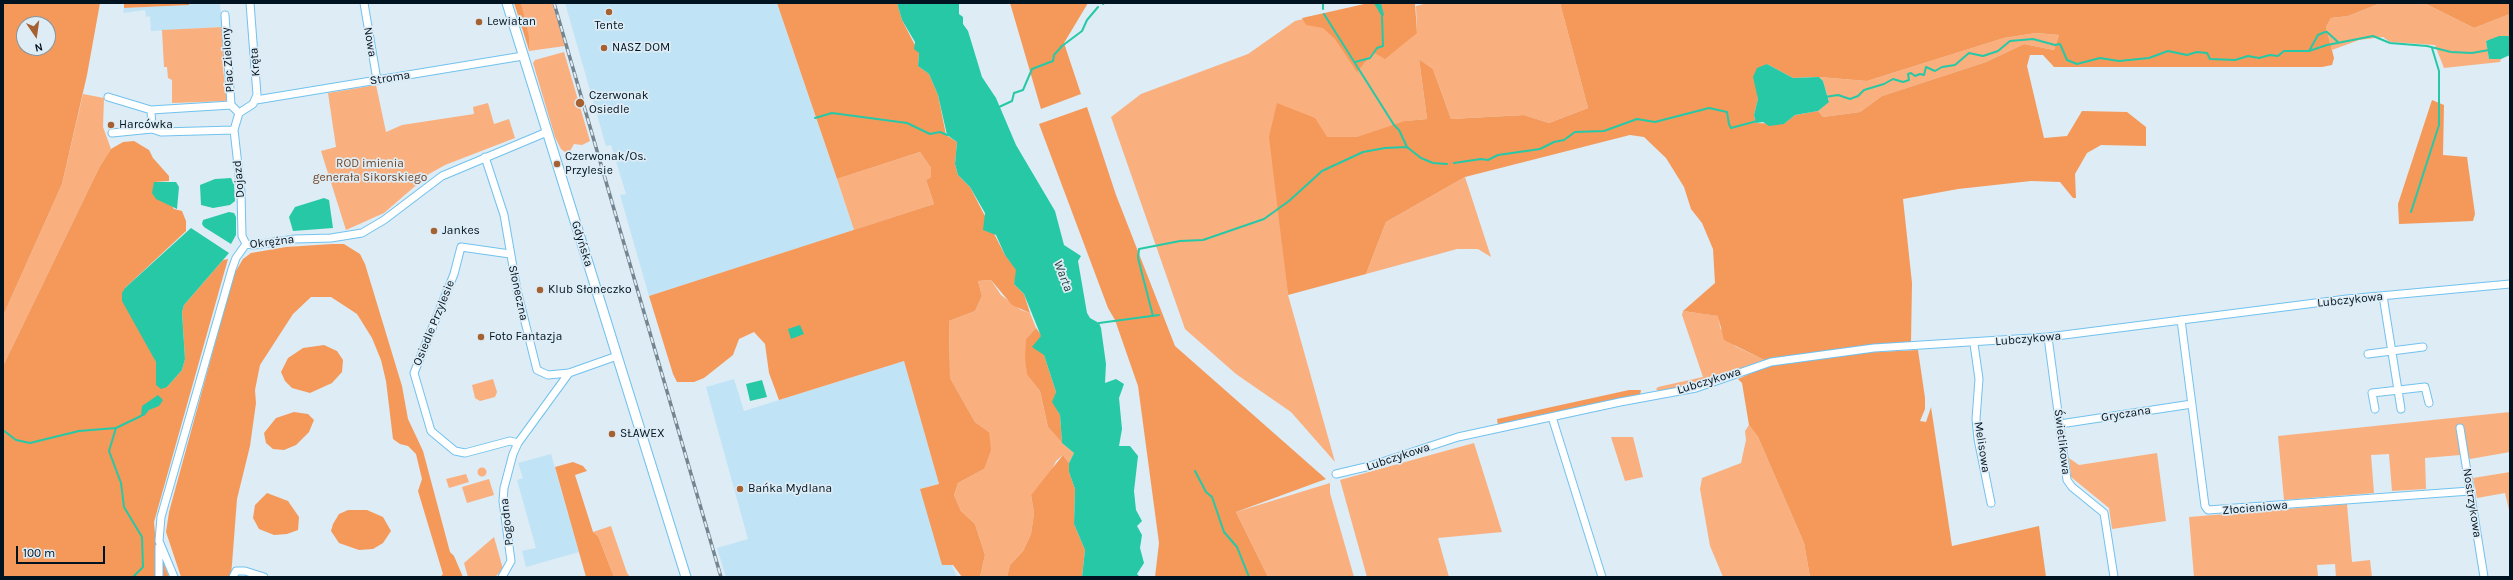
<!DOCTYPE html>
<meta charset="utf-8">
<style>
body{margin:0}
#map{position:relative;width:2513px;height:580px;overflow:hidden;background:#ddecf5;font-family:Karla,sans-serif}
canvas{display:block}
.frame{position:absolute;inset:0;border:4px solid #001320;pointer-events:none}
.north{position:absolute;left:16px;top:16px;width:40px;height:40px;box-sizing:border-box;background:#ddecf5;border:1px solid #8595a0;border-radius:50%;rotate:167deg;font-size:11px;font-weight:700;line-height:16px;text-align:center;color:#001320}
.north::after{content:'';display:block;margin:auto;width:14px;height:18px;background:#a56131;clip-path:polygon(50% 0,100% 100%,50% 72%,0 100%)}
.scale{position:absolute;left:16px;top:546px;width:89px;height:18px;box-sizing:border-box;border:2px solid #001320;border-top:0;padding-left:5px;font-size:12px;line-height:14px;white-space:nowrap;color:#001320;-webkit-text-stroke:3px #ddecf5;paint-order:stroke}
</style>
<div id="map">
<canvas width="2513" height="580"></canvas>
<div class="frame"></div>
<div class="north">N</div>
<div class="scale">100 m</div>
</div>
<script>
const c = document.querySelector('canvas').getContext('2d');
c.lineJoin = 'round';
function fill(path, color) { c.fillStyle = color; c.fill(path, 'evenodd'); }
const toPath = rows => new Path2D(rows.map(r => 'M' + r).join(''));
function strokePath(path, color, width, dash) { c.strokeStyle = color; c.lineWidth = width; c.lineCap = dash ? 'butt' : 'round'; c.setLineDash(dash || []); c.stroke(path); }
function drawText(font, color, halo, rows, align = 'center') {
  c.font = font + ' Karla,sans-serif'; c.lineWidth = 3.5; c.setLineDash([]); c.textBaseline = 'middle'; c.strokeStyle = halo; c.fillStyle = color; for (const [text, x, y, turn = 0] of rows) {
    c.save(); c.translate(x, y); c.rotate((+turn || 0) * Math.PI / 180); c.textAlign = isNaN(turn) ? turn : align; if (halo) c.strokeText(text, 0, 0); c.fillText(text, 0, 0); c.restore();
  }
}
fill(toPath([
 [189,3,245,3,220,4,222,27,151,31,150,16,146,17,145,10,123,13,124,8,189,5],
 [565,3,777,3,854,230,649,296,620,195,626,194,611,145,606,146],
 [904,361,939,484,920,489,957,577,726,577,717,548,748,539,706,387,734,379,744,411],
 [551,454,579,552,526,567,522,551,536,548,517,480,523,478,518,463]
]), '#c1e3f6');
fill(toPath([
 [521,3,552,3,565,46,529,51],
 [1369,3,1417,33,1416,6,1428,3,1560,3,1588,108,1549,123,1524,115,1451,119,1433,69,1419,59,1427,119,1406,121,1280,221,1288,295,1335,462,1291,412,1236,374,1185,329,1111,117,1141,94,1248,54,1295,21],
 [2381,3,2424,3,2474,28,2510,14,2510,36,2486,41,2489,59,2501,59,2500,62,2444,68,2435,45,2390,42,2383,37,2359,40,2332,50,2326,27,2331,18,2348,16],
 [223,27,225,65,223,69,227,101,172,103,172,80,168,78,167,67,164,67,162,30],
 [2036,33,2059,35,2054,50,2024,44,1986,62,1882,96,1860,112,1823,117,1818,111,1829,101,1823,81,1819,77,1867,81,2004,38],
 [564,52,590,141,582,145,574,144,570,151,565,152,561,149,555,137,533,63,535,60],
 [376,85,386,132,402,125,474,114,473,107,488,103,494,124,509,119,515,138,445,165,429,174,384,213,346,230,321,151,336,147,328,93],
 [83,94,104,98,103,127,111,149,100,166,3,366,3,316,62,184],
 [920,152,931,168,931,177,926,180,934,204,854,230,837,179],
 [1465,177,1491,257,1478,249,1457,249,1366,274,1386,222],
 [991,280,1001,295,1021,310,1030,313,1036,328,1026,339,1027,375,1040,391,1048,427,1062,443,1074,453,1069,463,1063,455,1056,461,1051,472,1031,495,1034,513,1031,534,1023,551,1010,565,1007,577,980,577,985,555,975,524,961,511,954,495,958,483,984,469,989,432,975,422,950,378,949,321,975,311,982,296,978,281],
 [1683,311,1719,316,1720,328,1735,346,1764,360,1695,386,1659,392,1656,389,1658,387,1703,377,1682,315],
 [493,379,497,392,495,397,480,401,475,398,472,385],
 [2510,412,2510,452,2470,459,2460,443,2460,455,2425,458,2426,489,2392,491,2389,454,2371,455,2374,493,2284,500,2278,436],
 [1749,425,1758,437,1804,543,1810,577,1723,577,1710,546,1700,489,1702,478,1741,463,1746,440,1745,431],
 [1611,437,1633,437,1643,477,1625,481],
 [1474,443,1502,532,1438,538,1449,577,1367,577,1340,480],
 [2157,453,2166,521,2112,529,2109,508,2071,477,2069,458,2079,465],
 '477.5 472a4.5 4.5 0 1 1 9 0a4.5 4.5 0 1 1-9 0Z',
 [2510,472,2510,514,2505,493,2477,498,2473,478],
 [466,474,469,482,449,488,446,479],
 [489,479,494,495,467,503,462,487],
 [1330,483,1330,493,1354,577,1268,577,1236,512],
 [2347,504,2352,562,2370,560,2372,577,2336,577,2335,564,2317,565,2318,577,2194,577,2189,517],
 [611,526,627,573,630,577,614,577,598,536,593,532],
 [494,537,503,569,495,577,468,577,464,563]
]), '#faaf7e');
fill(toPath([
 [3,3,100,3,87,75,62,184,3,316],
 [24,24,48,24,48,48,24,48],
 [124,3,189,3,189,5,124,8],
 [514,3,521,3,529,37,529,50],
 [777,3,897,3,902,20,919,53,918,66,929,74,938,95,946,135,957,142,955,164,958,175,970,187,1005,255,1017,270,1014,284,1024,294,1030,313,1012,305,991,280,978,281,982,296,975,311,949,321,950,378,975,422,989,432,991,450,984,469,958,483,954,495,961,511,975,524,985,555,980,577,962,577,953,565,942,565,920,489,939,484,904,361,779,400,769,373,765,344,754,332,739,339,733,355,704,378,694,382,677,382,673,374,649,296,934,204,926,180,931,177,931,168,920,152,837,179],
 [1010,3,1088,3,1064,43,1081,94,1041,109],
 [1369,3,1415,3,1417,33,1385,59,1373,52,1357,72,1335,39,1323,28,1306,25,1302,18],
 [1560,3,2381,3,2348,16,2331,18,2326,27,2334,58,2332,65,2322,67,2054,67,2043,55,2030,55,2027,66,2044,138,2067,136,2082,111,2127,112,2146,127,2146,146,2101,145,2087,153,2075,174,2076,198,2073,198,2060,182,2031,181,1958,189,1903,199,1912,283,1911,343,1764,360,1724,340,1718,316,1683,311,1715,283,1713,249,1702,223,1691,209,1684,187,1666,158,1644,137,1630,135,1465,177,1386,222,1366,274,1288,295,1269,137,1277,103,1315,118,1327,137,1357,137,1405,121,1427,119,1419,59,1433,69,1451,119,1524,115,1549,123,1588,108],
 [2036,33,2059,35,2054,50,2024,44,1986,62,1882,96,1860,112,1823,117,1818,111,1795,115,1784,124,1756,123,1754,115,1758,99,1757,91,1767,64,1793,78,1819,77,1867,81,2004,38],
 [2424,3,2510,3,2510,14,2474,28],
 [2432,100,2444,105,2443,155,2467,157,2475,214,2473,221,2399,224,2398,204],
 [1087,107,1116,195,1175,346,1326,479,1236,512,1268,577,1155,577,1159,543,1138,386,1115,320,1108,308,1039,124],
 [134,141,149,150,153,158,169,176,169,181,154,182,174,209,182,211,186,221,186,231,125,288,156,362,157,385,167,387,182,370,185,359,182,312,184,305,223,260,228,259,154,522,156,544,169,577,3,577,3,366,100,166,111,149,123,142],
 [332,244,344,244,360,254,365,264,402,386,408,419,423,451,450,552,454,556,463,577,440,577,443,574,418,491,422,479,416,454,408,446,400,444,393,439,386,381,381,360,372,338,357,314,331,297,311,297,293,314,260,365,255,390,256,403,250,446,237,499,231,577,181,577,166,532,169,512,234,274,243,259,251,253,286,247],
 [1036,328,1042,336,1044,355,1056,392,1053,402,1060,415,1062,443,1048,427,1040,391,1027,375,1025,358,1026,339],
 [324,345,337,351,343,360,342,372,332,383,310,393,292,388,285,381,281,372,288,358,303,348],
 [1918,350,1925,398,1925,409,1920,421,1926,422,1931,407,1952,546,2039,526,2046,577,1810,577,1804,543,1758,437,1749,425,1742,383,1738,379,1772,364,1856,353],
 [1629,390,1641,390,1640,395,1498,426,1497,419],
 [294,412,308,414,314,420,309,432,296,445,284,450,273,449,266,443,264,433,276,418],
 [1063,455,1069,463,1069,472,1075,489,1074,524,1085,550,1082,577,1007,577,1010,565,1023,551,1031,534,1034,513,1031,495],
 [573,462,583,466,587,471,575,475,593,532,598,536,614,577,586,577,555,467],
 [267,493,288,501,299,517,298,530,287,534,274,535,259,529,253,518,255,505],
 [348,510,367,510,383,517,391,531,383,543,373,549,359,550,339,543,331,531,333,524,339,514]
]), '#f5995a');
fill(toPath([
 [897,3,959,3,959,14,963,17,963,24,968,31,982,77,996,98,1016,145,1055,211,1064,245,1081,256,1078,261,1087,313,1090,318,1099,323,1101,328,1106,364,1105,383,1116,379,1124,384,1119,398,1122,429,1119,446,1130,446,1138,456,1134,491,1136,510,1142,521,1137,526,1142,535,1140,548,1144,563,1137,574,1140,577,1082,577,1085,550,1074,524,1075,489,1069,472,1069,463,1074,453,1062,443,1060,415,1052,402,1056,392,1044,355,1032,347,1041,336,1024,294,1014,284,1016,270,1005,255,996,235,983,230,985,213,970,187,958,175,955,164,957,142,947,135,938,95,929,74,918,66,919,53,914,49,915,42,902,20],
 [1374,3,1381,3,1384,15,1382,17],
 [2499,36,2510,36,2510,55,2501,59,2489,59,2486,41],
 [1767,64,1793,78,1819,77,1823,81,1829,102,1818,111,1795,115,1784,124,1769,126,1763,122,1756,123,1754,115,1758,99,1753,77,1757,68],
 [231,178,234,184,235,201,230,205,213,208,201,205,200,185,215,179],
 [154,182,176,182,179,187,177,209,156,199,152,193],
 [324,198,329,200,333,228,293,231,289,217,295,207],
 [229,212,234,213,236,217,236,235,231,244,204,227,202,224,203,220],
 [191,228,229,253,184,305,182,312,185,359,182,370,167,387,161,389,156,385,156,362,122,301,122,293,125,288],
 [800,325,804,334,791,339,788,329],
 [762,380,767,397,750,401,746,384],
 [158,395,163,400,159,406,149,410,144,416,141,416,142,406]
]), '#26c8a6');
strokePath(toPath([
 [1103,4,1104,3],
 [1323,9,1323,3],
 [1324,14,1394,125,1399,130,1407,147,1421,158,1433,163,1447,164],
 [2309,51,2318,35,2325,32,2327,32,2338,42],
 [1355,62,1370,58,1377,48,1383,46,1382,17],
 [1825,97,1838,95,1850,99,1858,96,1864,90,1884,84,1893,79,1903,82,1909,80,1908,74,1911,73,1915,76,1920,74,1924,75,1926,67,1935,71,1942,67,1955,65,1969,53,1983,56,1998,51,2010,41,2033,39,2055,45,2060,44,2067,60,2077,64,2100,58,2119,61,2149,58,2168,51,2187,55,2197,52,2207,53,2210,59,2235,60,2248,56,2259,58,2270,55,2278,56,2284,51,2309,51,2327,45,2373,36,2390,43,2427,46,2451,52,2472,53,2489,50],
 [999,107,1012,101,1014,93,1023,90,1032,69,1053,61,1054,55,1062,46,1082,31,1087,20,1098,7],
 [815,118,832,113,907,123,930,134,940,132,947,135],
 [1454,163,1481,159,1488,160,1498,155,1540,149,1554,142,1564,140,1575,132,1604,131,1637,119,1655,122,1709,108,1727,112,1729,124,1731,128,1757,121],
 [2411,212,2439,125,2439,71,2432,48],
 [1153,316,1138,258,1139,249,1180,241,1203,240,1264,219,1289,201,1322,171,1363,152,1385,148,1407,147],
 [1099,323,1159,315],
 [3,430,16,440,30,443,79,431,116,428],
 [1195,471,1206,492,1212,497,1224,532,1237,547,1249,577],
 [133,577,143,567,142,537,124,507,121,483,109,451,116,428,141,416]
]), '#26c8a6', 2);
const minor = toPath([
 [364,3,377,80],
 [225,15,231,105,239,113],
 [108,97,151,110,231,105],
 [256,100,523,56],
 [151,110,152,129],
 [112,133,152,129,161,132,234,130],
 [485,157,504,215,517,290,537,370,548,375,569,373,617,356],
 [246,244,254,245,295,239,331,238,362,233,384,220,442,176,547,132],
 [246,244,242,236,241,192,234,130,239,113,253,104,257,95,250,3],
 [510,254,461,247,454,274,414,373,431,431,455,451,465,453,510,441,518,443],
 [2383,296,2401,409],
 [2181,320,2205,506,2208,510,2470,491],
 [2048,337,2067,480,2072,487,2104,513,2114,577],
 [1974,344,1979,379,1976,419,1978,439,1991,503],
 [2368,354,2423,347],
 [2375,409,2372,393,2399,390,2425,387,2429,403],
 [1552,417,1602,577],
 [2060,424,2192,404],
 [2460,428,2484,577],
 [1336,474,1370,466,1458,437,1620,402,1696,388,1771,362,1874,348,2048,337,2347,299,2510,284],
 [159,577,159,547],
 [174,577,159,541,161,517,232,269,236,258,246,244],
 [233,577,236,571,245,571,264,577],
 [502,577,511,561,503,501,504,488,513,454,518,443,569,373]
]);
const major = toPath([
 [507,3,686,577]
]);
strokePath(minor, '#71c2ee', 9);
strokePath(major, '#71c2ee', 11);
strokePath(minor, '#fff', 7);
strokePath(major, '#fff', 9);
const rail = toPath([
 [554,3,721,577]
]);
strokePath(rail, '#748590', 3.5);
strokePath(rail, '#ddecf5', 2, [6]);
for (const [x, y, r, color] of [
 [609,12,4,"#a56131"],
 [479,22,4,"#a56131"],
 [604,48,4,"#a56131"],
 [580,103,5,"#a56131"],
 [111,125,4,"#a56131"],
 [557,164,4,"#a56131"],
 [434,231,4,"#a56131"],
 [540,290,4,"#a56131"],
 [481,337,4,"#a56131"],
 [612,434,4,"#a56131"],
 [740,489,4,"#a56131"]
]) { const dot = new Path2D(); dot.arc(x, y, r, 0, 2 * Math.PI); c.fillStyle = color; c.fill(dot); strokePath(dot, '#ddecf5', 1.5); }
drawText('12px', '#001320', '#ddecf5', [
 ["Lewiatan",487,22],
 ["Tente",609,26,"center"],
 ["NASZ DOM",612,48],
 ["Czerwonak",589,96],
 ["Osiedle",589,110],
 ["Harcówka",119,125],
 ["Czerwonak/Os.",565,157],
 ["Przylesie",565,171],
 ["Jankes",442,231],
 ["Klub Słoneczko",548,290],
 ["Foto Fantazja",489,337],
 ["SŁAWEX",620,434],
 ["Bańka Mydlana",748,489]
], 'left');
drawText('12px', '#001320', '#ddecf5', [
 ["Nowa",370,42,80],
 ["Plac Zielony",228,60,-94],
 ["Kręta",255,62,-94],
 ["Stroma",390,78,-9],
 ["Dojazd",239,179,-95],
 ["Okrężna",272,242,-7],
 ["Gdyńska",582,244,73],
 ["Słoneczna",518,293,78],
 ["Lubczykowa",2350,300,-6],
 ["Osiedle Przylesie",434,323,-68],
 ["Lubczykowa",2028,339,-5],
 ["Lubczykowa",1709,381,-17],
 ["Gryczana",2126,414,-9],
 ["Świetlikowa",2062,442,83],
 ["Melisowa",1982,447,81],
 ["Lubczykowa",1398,457,-18],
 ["Nostrzykowa",2472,503,81],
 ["Złocieniowa",2255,508,-5],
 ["Pogodna",507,522,-96]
]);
drawText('12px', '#734524', '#ddecf5', [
 ["ROD imienia",370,164],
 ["generała Sikorskiego",370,178]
]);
drawText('italic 13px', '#29473f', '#ddecf5', [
 ["Warta",1063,276,69]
]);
</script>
